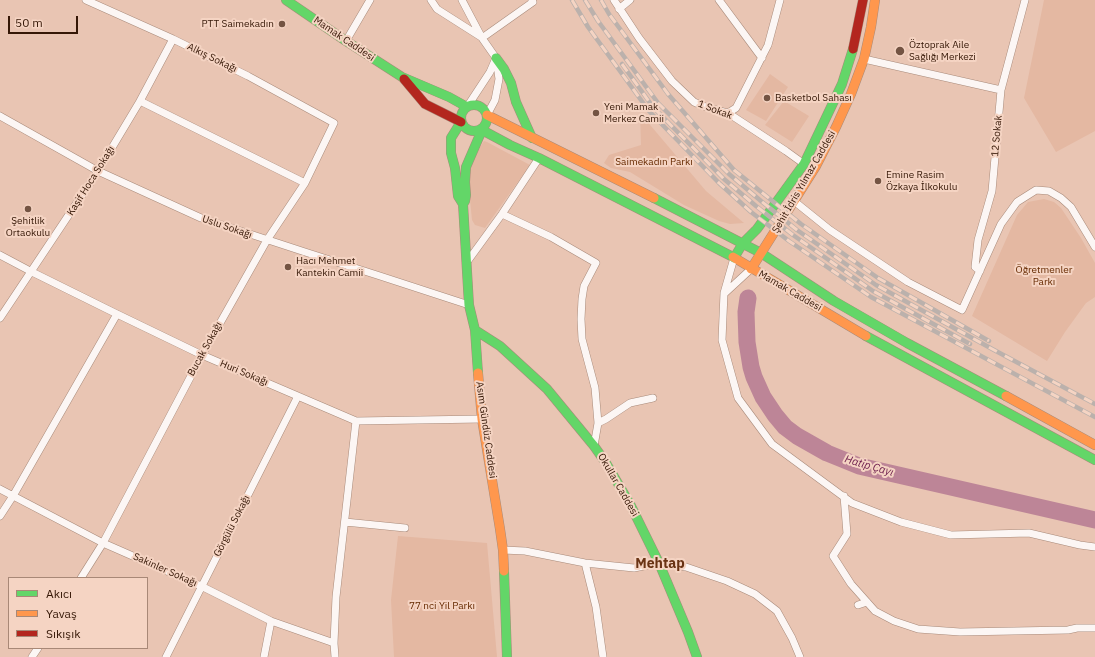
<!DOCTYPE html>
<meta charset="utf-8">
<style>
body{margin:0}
#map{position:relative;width:1095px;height:657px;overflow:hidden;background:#e9c5b3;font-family:"IBM Plex Sans",sans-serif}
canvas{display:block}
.legend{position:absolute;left:8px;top:577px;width:140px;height:72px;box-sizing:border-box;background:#f5d4c3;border:1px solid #a88877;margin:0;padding:5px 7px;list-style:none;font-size:12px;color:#351706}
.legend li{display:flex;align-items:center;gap:8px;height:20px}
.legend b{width:20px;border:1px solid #a88877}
.scale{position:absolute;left:8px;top:16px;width:70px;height:18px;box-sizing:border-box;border:2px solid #351706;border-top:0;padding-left:5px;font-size:12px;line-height:14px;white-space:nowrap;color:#351706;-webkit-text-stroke:3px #f5d4c3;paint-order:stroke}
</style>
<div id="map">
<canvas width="1095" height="657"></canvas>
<ul class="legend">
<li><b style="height:5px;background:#63d668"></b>Akıcı</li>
<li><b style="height:5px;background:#ff974d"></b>Yavaş</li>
<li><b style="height:5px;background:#b3261e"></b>Sıkışık</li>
</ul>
<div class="scale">50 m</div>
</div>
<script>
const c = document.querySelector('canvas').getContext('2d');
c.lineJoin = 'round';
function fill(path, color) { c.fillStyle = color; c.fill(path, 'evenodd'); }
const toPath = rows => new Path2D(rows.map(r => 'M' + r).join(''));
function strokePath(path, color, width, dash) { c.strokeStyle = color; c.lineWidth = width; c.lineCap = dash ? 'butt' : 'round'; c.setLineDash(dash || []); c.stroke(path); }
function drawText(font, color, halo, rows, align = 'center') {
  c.font = font + ' "IBM Plex Sans",sans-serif'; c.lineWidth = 4; c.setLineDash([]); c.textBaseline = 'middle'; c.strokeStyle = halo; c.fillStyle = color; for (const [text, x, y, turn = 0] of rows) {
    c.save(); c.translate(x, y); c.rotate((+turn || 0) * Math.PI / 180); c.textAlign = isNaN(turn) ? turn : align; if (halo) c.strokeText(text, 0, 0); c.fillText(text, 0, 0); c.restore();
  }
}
fill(toPath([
 [1044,0,1095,0,1095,131,1056,152,1024,98],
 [770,74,788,87,766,121,746,110],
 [784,101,809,116,792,142,765,125],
 [640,113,706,191,744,223,730,224,719,221,684,205,630,172,611,168,604,163,609,155,641,145],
 [484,141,487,142,530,165,485,228,475,225,472,220,468,180,472,160],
 [1044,199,1054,202,1061,208,1081,238,1095,263,1095,297,1086,303,1065,332,1047,361,972,316,1017,215,1028,202],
 [398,536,487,543,497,657,394,657,391,600]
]), '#e4b8a2');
strokePath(toPath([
 [748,298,746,312,747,342,751,367,754,377,763,397,775,415,785,427,797,436,827,453,859,466,1095,520]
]), '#bd8597', 17);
const street = toPath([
 [431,0,437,9,481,37],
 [462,0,482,38,496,58,499,79,495,100,487,115],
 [614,0,639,38,672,81,694,102,703,106,728,113,786,151,804,164],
 [719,0,762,58],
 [619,9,630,0],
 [482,38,533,2,532,0],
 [346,41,370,0],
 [864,59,1001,90],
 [140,101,305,183],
 [467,107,490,72,496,58],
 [728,113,736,108,768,45,780,0],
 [0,116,98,171,201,218,305,252,380,276,469,305],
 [794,201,830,230,908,282,962,310,1001,224,1017,202,1036,190,1049,191,1061,198,1071,207,1095,247],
 [502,214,551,237,596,263,584,286,582,299,581,319,582,339,595,388,598,423,594,446],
 [0,255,32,272,117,314,202,355,356,421,482,419],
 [734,258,724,293,722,340,738,398,772,444,852,503,901,522,951,535,1029,533,1080,545,1095,547],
 [467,262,502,214,539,158],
 [980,271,975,267,978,240,992,191,1001,90,1025,0],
 [725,293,751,269],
 [0,318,98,171,140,101,173,39],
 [598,423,606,419,630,403,653,398],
 [0,489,103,543,201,586,271,621,334,643],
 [844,496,847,534,833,556,851,584,875,611,894,621,918,629,960,632,1068,630,1077,628,1095,628],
 [0,516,13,496,117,314],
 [345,522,405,528],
 [503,550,525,551,585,563,634,568,659,563,686,567,727,581,755,594,777,611,792,638,800,657],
 [585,563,596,607,603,657],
 [81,578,103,543,202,355,267,240,305,183,334,123,248,76,173,39,86,0],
 [858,605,867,602],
 [32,657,38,648],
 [166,657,298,396],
 [264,657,271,621],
 [335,657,334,643,336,597,356,421]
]);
const fast = toPath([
 [286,0,346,41,402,77,449,97,467,107],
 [496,58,504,69,511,83,516,102,532,138],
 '461 118a13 13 0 1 1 26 0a13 13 0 1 1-26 0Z',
 [461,122,451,138,451,153,455,168,458,196,463,204,469,305,475,330,478,373],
 [482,130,510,145,539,158,733,257],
 [654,198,761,253,834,301,907,343,1006,396],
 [463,204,465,201,466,195,465,182,466,167,482,130],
 [734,258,743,243,757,229,804,164,842,84,853,49],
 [475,330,500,346,547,389,594,446,606,463,630,504,659,563,688,632,697,657],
 [866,336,1095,460],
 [504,571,507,657]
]);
const slow = toPath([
 [487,115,654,198],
 [733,257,866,336],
 [751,269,816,166,836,127,851,94,864,59,871,27,875,0],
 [478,373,482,419,500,529,503,550,504,571],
 [1006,396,1095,445]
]);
const jam = toPath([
 [853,49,863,0],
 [404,79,425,104,461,122]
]);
strokePath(street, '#a88a7a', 8);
strokePath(fast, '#a88a7a', 10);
strokePath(slow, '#a88a7a', 10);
strokePath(jam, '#a88a7a', 10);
strokePath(street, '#fcf6f4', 7);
strokePath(fast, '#63d668', 9);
strokePath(slow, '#ff974d', 9);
strokePath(jam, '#b3261e', 9);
const rail = toPath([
 [572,0,588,27,649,111,719,183,751,212,789,241,871,297,1095,417],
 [585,0,598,21,658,103,729,174,761,201,797,230,876,285,994,350,1095,404],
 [601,0,609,14,668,94,734,170,801,224,878,278,989,341],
 [622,64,653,107,724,179,756,206,793,235,873,291,970,344]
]);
strokePath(rail, '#bbb1ac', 4.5);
strokePath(rail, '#f5d4c3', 3, [9]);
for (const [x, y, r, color] of [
 [282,24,4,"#745443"],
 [900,51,5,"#745443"],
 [767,98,4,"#745443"],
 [596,113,4,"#745443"],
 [878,181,4,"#745443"],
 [28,209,4,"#745443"],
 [288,267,4,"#745443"]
]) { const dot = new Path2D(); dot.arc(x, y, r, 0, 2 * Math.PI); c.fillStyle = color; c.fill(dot); strokePath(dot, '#f5d4c3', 1.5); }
drawText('10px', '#351706', '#f5d4c3', [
 ["PTT Saimekadın",274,24,"right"],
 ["Öztoprak Aile",909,45],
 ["Sağlığı Merkezi",909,57],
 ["Basketbol Sahası",775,98],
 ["Yeni Mamak",604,107],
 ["Merkez Camii",604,119],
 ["Emine Rasim",886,175],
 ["Özkaya İlkokulu",886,187],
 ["Şehitlik",28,221,"center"],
 ["Ortaokulu",28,233,"center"],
 ["Hacı Mehmet",296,261],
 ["Kantekin Camii",296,273]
], 'left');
drawText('10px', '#351706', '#f5d4c3', [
 ["Mamak Caddesi",344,39,34],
 ["Alkış Sokağı",212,58,26],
 ["1 Sokak",715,110,21],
 ["12 Sokak",997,136,-85],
 ["Kaşif Hoca Sokağı",91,181,-58],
 ["Şehit İdris Yılmaz Caddesi",804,182,-60],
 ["Uslu Sokağı",227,227,19],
 ["Mamak Caddesi",790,291,30],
 ["Bucak Sokağı",205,349,-61],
 ["Huri Sokağı",244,373,23],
 ["Asım Gündüz Caddesi",486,430,82],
 ["Okullar Caddesi",618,485,60],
 ["Görgülü Sokağı",232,526,-63],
 ["Sakinler Sokağı",165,570,24]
]);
drawText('10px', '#662a00', '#f5d4c3', [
 ["Saimekadın Parkı",654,162],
 ["Öğretmenler",1044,270],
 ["Parkı",1044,282],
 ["77 nci Yil Parkı",442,606]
]);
drawText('italic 11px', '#6c1c4c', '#f5d4c3', [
 ["Hatip Çayı",869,466,16]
]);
drawText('bold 14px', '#693314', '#f5d4c3', [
 ["Mehtap",660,564]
]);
</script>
